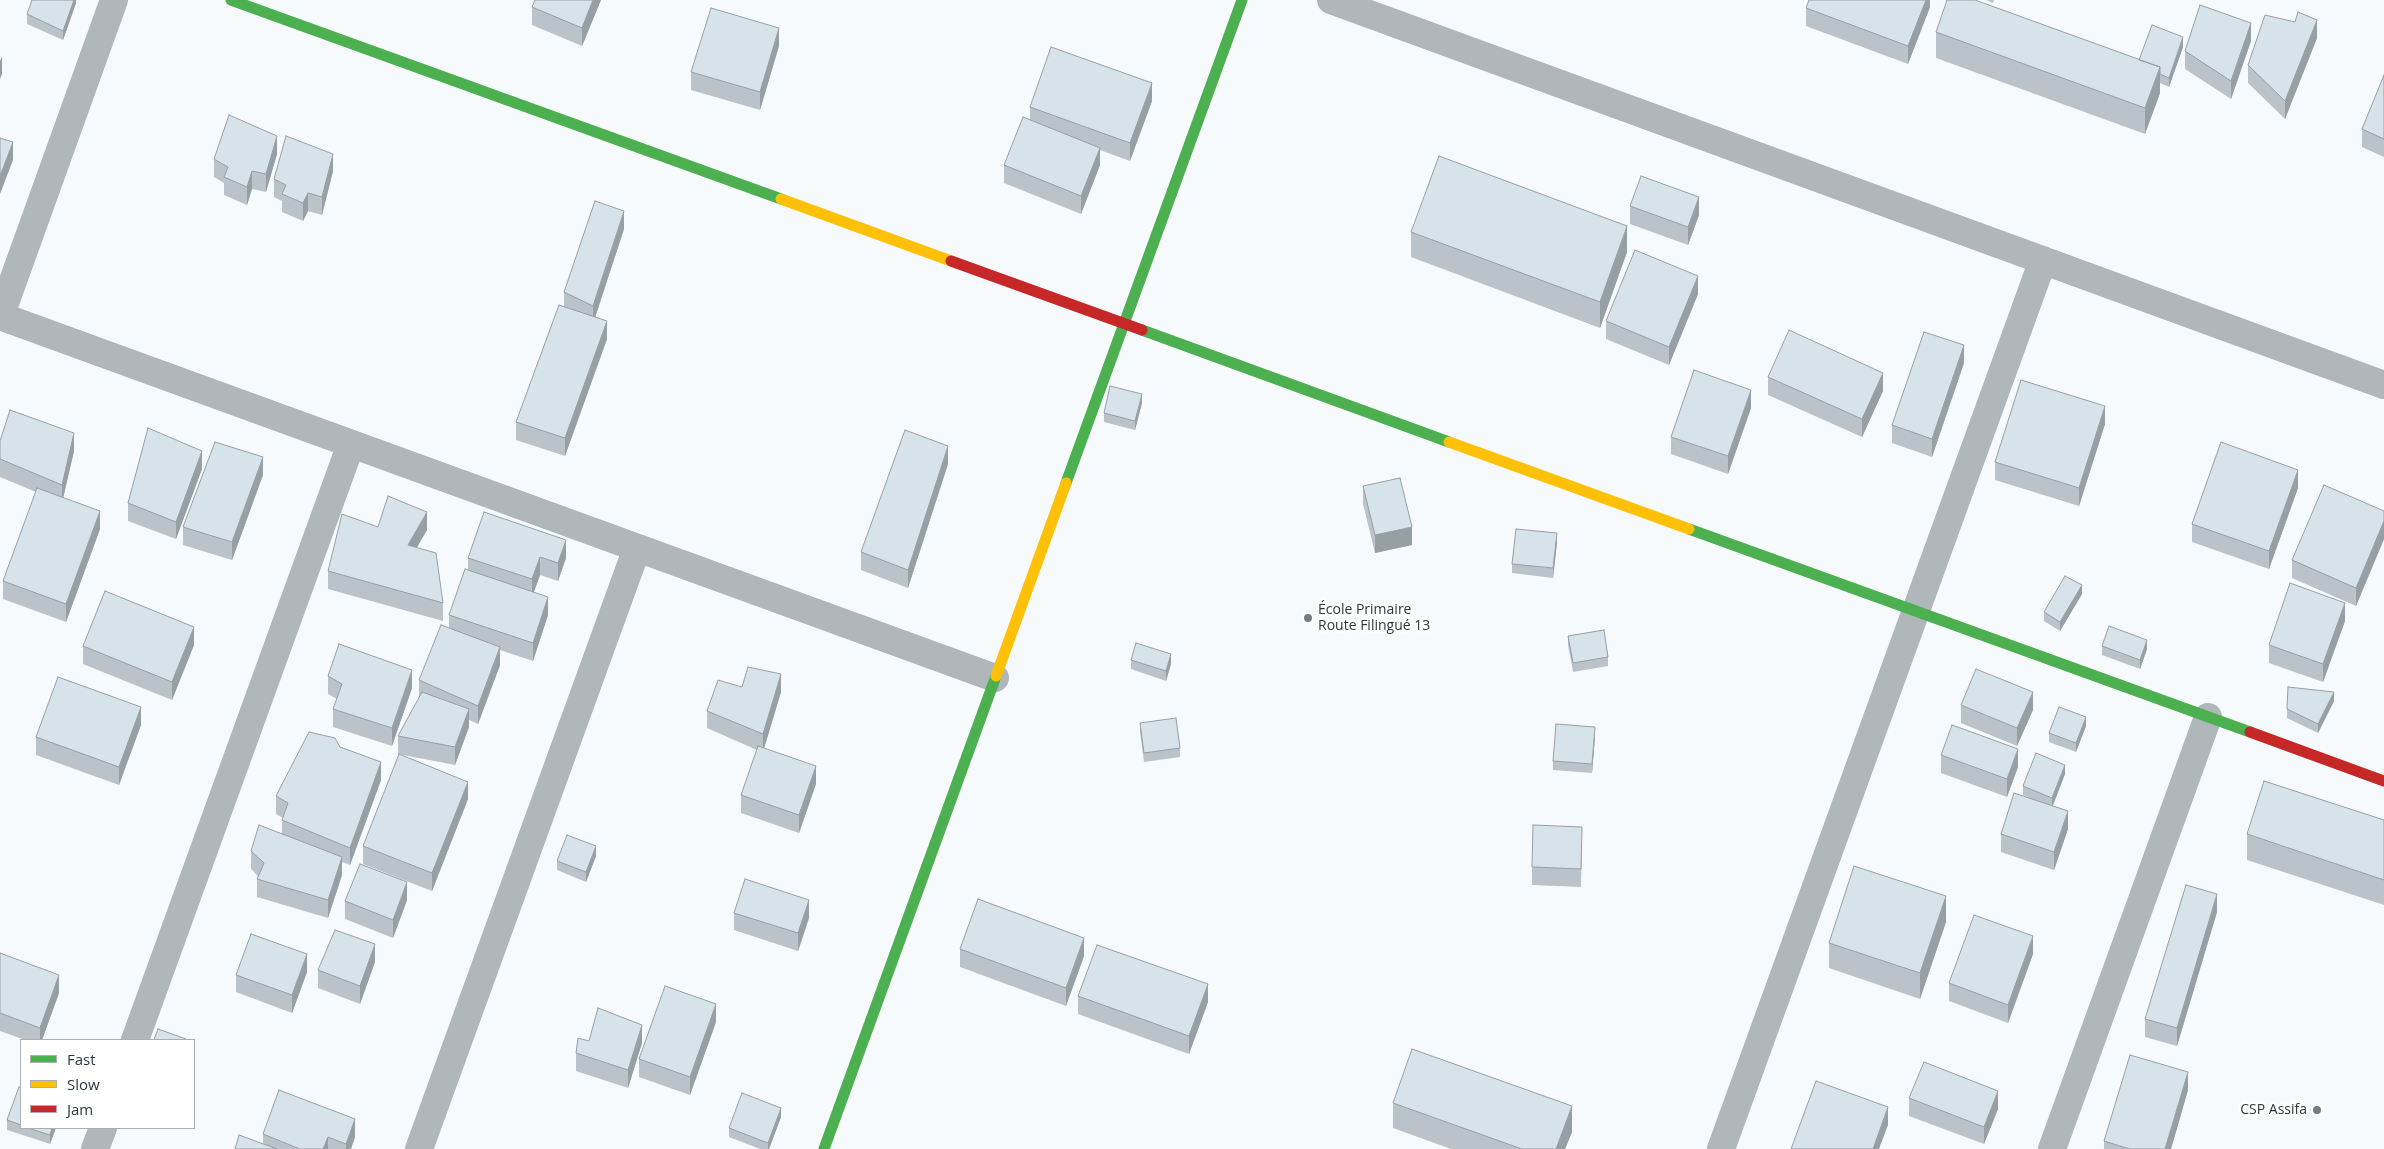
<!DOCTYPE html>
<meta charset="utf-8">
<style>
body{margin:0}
#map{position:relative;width:2384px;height:1149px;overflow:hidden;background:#f7fafc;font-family:"Open Sans",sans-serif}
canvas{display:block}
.legend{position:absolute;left:20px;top:1039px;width:175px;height:90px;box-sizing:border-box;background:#fff;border:1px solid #abafb2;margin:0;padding:6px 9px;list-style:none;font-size:15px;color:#2c383f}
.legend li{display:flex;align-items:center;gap:10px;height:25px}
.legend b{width:25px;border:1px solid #abafb2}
</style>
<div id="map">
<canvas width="2384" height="1149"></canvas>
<ul class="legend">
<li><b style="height:6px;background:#4caf50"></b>Fast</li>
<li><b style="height:6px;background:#ffc107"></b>Slow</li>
<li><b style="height:6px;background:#c62828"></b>Jam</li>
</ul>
</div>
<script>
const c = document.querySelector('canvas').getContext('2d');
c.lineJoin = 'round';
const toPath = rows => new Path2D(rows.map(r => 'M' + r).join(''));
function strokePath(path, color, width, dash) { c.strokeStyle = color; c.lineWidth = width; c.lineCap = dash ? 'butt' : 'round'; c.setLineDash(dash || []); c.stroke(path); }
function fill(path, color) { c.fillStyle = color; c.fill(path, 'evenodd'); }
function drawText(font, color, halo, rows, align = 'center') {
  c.font = font + ' "Open Sans",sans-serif'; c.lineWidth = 5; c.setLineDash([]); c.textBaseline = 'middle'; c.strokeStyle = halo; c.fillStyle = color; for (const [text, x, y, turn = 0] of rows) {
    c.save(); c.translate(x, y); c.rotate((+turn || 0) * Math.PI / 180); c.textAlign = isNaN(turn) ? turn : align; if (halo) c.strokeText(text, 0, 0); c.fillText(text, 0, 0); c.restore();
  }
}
strokePath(toPath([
 [1331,0,2384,385],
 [0,316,995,678],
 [0,317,114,0],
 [135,1040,351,444],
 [95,1149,103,1128],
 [419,1149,637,548],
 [1721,1149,2043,260],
 [2052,1149,2208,717]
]), '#afb7bb', 28);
strokePath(toPath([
 [231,0,781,199],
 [1142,330,1449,442],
 [1066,483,1242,0],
 [1689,529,2250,732],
 [824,1149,996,676]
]), '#4caf50', 11);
strokePath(toPath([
 [781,199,951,261],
 [1449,442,1689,529],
 [996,676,1066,483]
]), '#ffc107', 11);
strokePath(toPath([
 [951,261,1142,330],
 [2250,732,2384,781]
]), '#c62828', 11);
fill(toPath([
 [76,0,76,3,63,40,27,24,27,14],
 [535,0,601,0,582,46,532,25,532,7],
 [1930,0,1930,7,1908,64,1806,26,1806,8],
 [1986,0,1994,0,1993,3],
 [1936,32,2139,60,2183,47,2169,87,2160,83,2160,93,2145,134,1936,58],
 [2317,38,2285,119,2248,83,2248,65],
 [2251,41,2231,99,2185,69,2185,51],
 [779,46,760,110,691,90,691,72],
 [2384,75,2384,157,2362,147,2362,129],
 [1152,101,1130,161,1100,150,1100,165,1081,214,1004,183,1004,165,1030,120,1030,107],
 [277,154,266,192,252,189,247,205,224,195,224,183,214,177,214,159],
 [333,171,322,215,308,211,303,221,282,212,282,201,274,197,274,179],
 [1630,206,1699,215,1688,245,1630,224],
 [624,229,595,317,607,339,565,456,516,440,516,422,564,306,564,292],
 [1411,232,1627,252,1600,328,1411,257],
 [1698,294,1669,365,1606,339,1606,321],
 [1964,363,1932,457,1892,443,1892,425],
 [1768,377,1883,391,1862,437,1768,395],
 [1142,403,1135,430,1104,422,1104,413],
 [1751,408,1728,474,1671,454,1671,437],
 [2105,424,2079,506,1995,480,1995,462],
 [0,441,74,451,63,498,100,529,66,622,3,599,3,581,36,492,0,477],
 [948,464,908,588,861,570,861,552],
 [202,469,176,539,128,521,128,503],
 [263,475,232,560,183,545,183,527],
 [1363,486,1412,545,1375,553,1363,504],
 [2298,488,2269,569,2192,542,2192,524],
 [2384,511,2384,539,2356,606,2292,578,2292,560],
 [484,512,566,558,558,581,540,575,534,592,548,615,533,661,500,650,500,665,478,724,469,720,469,727,455,765,398,754,398,736,419,698,419,680,449,628,449,615,468,570,468,558],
 [378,527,427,530,416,547,443,603,443,621,328,589,328,571],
 [1557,543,1553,578,1512,573,1512,564],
 [2082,594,2060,631,2044,621,2044,612],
 [2345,621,2323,682,2269,663,2269,645],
 [1568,636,1608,657,1608,666,1573,672,1568,645],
 [194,645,172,700,83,664,83,646],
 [2102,646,2147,649,2140,669,2102,655],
 [1131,660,1171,664,1166,681,1131,669],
 [328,676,412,688,392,746,333,727,333,709,337,699,328,694],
 [742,687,781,692,764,748,816,784,799,833,741,813,741,795,757,750,707,728,707,711],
 [2334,701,2318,733,2287,718,2287,709],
 [1961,705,2033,710,2017,746,1961,723],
 [1140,723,1180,748,1180,757,1144,762,1140,732],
 [141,725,119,785,36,755,36,737],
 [2086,726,2076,752,2049,742,2049,733],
 [1595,737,1592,773,1553,770,1553,761],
 [340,747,381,780,350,865,342,862,342,875,328,918,257,897,257,879,258,876,251,869,251,851,282,834,282,820,283,818,276,814,276,796],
 [1941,755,2018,767,2007,797,1941,773],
 [2065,774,2053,806,2068,829,2054,870,2001,852,2001,834,2032,799,2023,795,2023,786],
 [468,799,432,891,363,864,363,846],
 [2384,820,2384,905,2247,860,2247,834],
 [1582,845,1581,887,1532,885,1532,867],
 [596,856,586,882,557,870,557,861],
 [407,900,393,938,345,919,345,901],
 [2217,912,2177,1046,2145,1037,2145,1019],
 [734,913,809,918,798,951,734,930],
 [1946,922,1920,999,1829,968,1829,943],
 [960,949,1084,956,1066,1006,960,967],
 [0,953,59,993,42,1040,25,1040,0,1031],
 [2033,954,2008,1023,1949,1001,1949,983],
 [375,962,360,1004,318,988,318,970],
 [307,972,292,1013,236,992,236,975],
 [1078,996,1208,1002,1189,1054,1078,1014],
 [716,1022,690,1095,639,1077,639,1059],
 [589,1041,642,1043,628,1088,576,1071,576,1053],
 [21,1088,21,1128,56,1128,50,1144,7,1130,7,1120],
 [2188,1090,2171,1149,2104,1149,2104,1141],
 [1909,1098,1998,1109,1984,1144,1909,1116],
 [1393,1103,1572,1132,1565,1149,1451,1149,1393,1128],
 [781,1117,769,1149,760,1149,729,1137,729,1128],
 [263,1134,355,1137,351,1149,235,1149,263,1144]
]), '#b9c3c9');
fill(toPath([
 [74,0,76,0,76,3,63,40,63,31],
 [593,0,601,0,582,46,582,28],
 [1926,0,1930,0,1930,7,1908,64,1908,46],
 [2317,20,2317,38,2285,119,2285,101],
 [2251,23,2251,41,2231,99,2231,81],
 [779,28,779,46,760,110,760,92],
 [2183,37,2183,47,2169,87,2169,78],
 [2,56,2,74,0,79,0,61],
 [2160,67,2160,93,2145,134,2145,108],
 [1152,83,1152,101,1130,161,1130,143],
 [277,136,277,154,266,192,266,174],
 [13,142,13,160,0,194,0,176],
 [1100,148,1100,165,1081,214,1081,196],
 [333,154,333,171,322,215,322,197],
 [252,171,252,189,247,205,247,187],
 [308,193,308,211,303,221,303,203],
 [1699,197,1699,215,1688,245,1688,227],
 [624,211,624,229,593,324,593,306],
 [1627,226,1627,252,1600,328,1600,302],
 [1698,276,1698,294,1669,365,1669,347],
 [607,321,607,339,565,456,565,438],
 [1964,345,1964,363,1932,457,1932,439],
 [1883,373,1883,391,1862,437,1862,419],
 [1751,390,1751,408,1728,474,1728,456],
 [1142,394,1142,403,1135,430,1135,421],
 [2105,406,2105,424,2079,506,2079,488],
 [74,433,74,451,62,503,62,485],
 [948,446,948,464,908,588,908,570],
 [202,451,202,469,176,539,176,522],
 [263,457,263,475,232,560,232,542],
 [2298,470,2298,488,2269,569,2269,551],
 [100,511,100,529,66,622,66,604],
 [427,512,427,530,408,563,408,545],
 [2384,521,2384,539,2356,606,2356,588],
 [1412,527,1412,545,1375,553,1375,535],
 [1557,533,1557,543,1553,578,1553,568],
 [566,540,566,558,558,581,558,563],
 [540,557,540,575,532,597,532,579],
 [2082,585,2082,594,2060,631,2060,622],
 [548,597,548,615,533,661,533,643],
 [2345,603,2345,621,2323,682,2323,664],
 [194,627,194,645,172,700,172,682],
 [2147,640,2147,649,2140,669,2140,660],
 [500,647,500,665,478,724,478,706],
 [1171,654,1171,664,1166,681,1166,671],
 [412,670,412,688,392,746,392,728],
 [781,674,781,692,763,752,763,734],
 [2033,692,2033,710,2017,746,2017,728],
 [2334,692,2334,701,2318,733,2318,724],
 [141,707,141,725,119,785,119,767],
 [469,709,469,727,455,765,455,747],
 [2086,717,2086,726,2076,752,2076,743],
 [1595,727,1595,737,1592,773,1592,764],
 [2018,749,2018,767,2007,797,2007,779],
 [381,762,381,780,350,865,350,848],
 [2065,765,2065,774,2052,807,2052,798],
 [816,766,816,784,799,833,799,815],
 [468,782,468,799,432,891,432,873],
 [2068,811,2068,829,2054,870,2054,852],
 [596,846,596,856,586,882,586,872],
 [342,857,342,875,328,918,328,900],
 [407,882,407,900,393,938,393,920],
 [2217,894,2217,912,2177,1046,2177,1028],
 [1946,896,1946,922,1920,999,1920,973],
 [809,900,809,918,798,951,798,933],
 [2033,936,2033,954,2008,1023,2008,1005],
 [1084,938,1084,956,1066,1006,1066,988],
 [375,944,375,962,360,1004,360,986],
 [307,954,307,972,292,1013,292,995],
 [59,975,59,993,42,1040,40,1040,40,1028],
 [1208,984,1208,1002,1189,1054,1189,1036],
 [716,1004,716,1022,690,1095,690,1077],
 [642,1025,642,1043,628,1088,628,1070],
 [2188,1072,2188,1090,2171,1149,2165,1149],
 [1998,1091,1998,1109,1984,1144,1984,1127],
 [1572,1106,1572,1132,1565,1149,1556,1149],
 [1888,1107,1888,1125,1879,1149,1873,1149],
 [781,1108,781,1117,769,1149,768,1149,768,1143],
 [355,1119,355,1137,351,1149,346,1149,346,1144],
 [52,1128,56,1128,50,1144,50,1135],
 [328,1137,328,1149,323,1149]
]), '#969fa4');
const building = toPath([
 [32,0,74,0,63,31,27,14,32,0],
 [535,0,593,0,582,28,532,7,535,0],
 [1809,0,1926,0,1908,46,1806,8,1809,0],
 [1947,0,1975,0,2160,67,2145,108,1936,32,1947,0],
 [2200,5,2251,23,2231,81,2185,51,2200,5],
 [711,8,779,28,760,92,691,72,711,8],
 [2298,12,2317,20,2285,101,2248,65,2265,15,2295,22,2298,12],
 [2152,25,2183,37,2169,78,2160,74,2160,67,2139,60,2152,25],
 [1051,47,1152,83,1130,143,1030,107,1051,47],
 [2384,75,2384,139,2362,129,2384,75],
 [229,115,277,136,266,174,252,171,247,187,224,177,228,167,214,159,229,115],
 [1023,117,1100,148,1081,196,1004,165,1023,117],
 [286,136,333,154,322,197,308,193,303,203,282,194,286,185,274,179,286,136],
 [0,138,13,142,0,176,0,138],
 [1439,156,1627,226,1600,302,1411,232,1439,156],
 [1641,176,1699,197,1688,227,1630,206,1641,176],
 [595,201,624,211,593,306,564,292,595,201],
 [1635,250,1698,276,1669,347,1606,321,1635,250],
 [559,305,607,321,565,438,516,422,559,305],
 [1789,330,1883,373,1862,419,1768,377,1789,330],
 [1924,332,1964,345,1932,439,1892,425,1924,332],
 [1694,370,1751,390,1728,456,1671,437,1694,370],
 [2021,380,2105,406,2079,488,1995,462,2021,380],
 [1110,386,1142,394,1135,421,1104,413,1110,386],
 [10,410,74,433,62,485,0,459,0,441,10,410],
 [148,428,202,451,176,522,128,503,148,428],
 [905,430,948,446,908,570,861,552,905,430],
 [215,442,263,457,232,542,183,527,215,442],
 [2221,442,2298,470,2269,551,2192,524,2221,442],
 [1400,478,1412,527,1375,535,1363,486,1400,478],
 [2324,485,2384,511,2384,521,2356,588,2292,560,2324,485],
 [37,488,100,511,66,604,3,581,37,488],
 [388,496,427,512,408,545,436,553,443,603,328,571,342,514,378,527,388,496],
 [484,512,566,540,558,563,540,557,532,579,468,558,484,512],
 [1516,529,1557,533,1553,568,1512,564,1516,529],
 [465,569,548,597,533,643,449,615,465,569],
 [2065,576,2082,585,2060,622,2044,612,2065,576],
 [2290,583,2345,603,2323,664,2269,645,2290,583],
 [105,591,194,627,172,682,83,646,105,591],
 [441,625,500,647,478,706,419,680,441,625],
 [2109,626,2147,640,2140,660,2102,646,2109,626],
 [1604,630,1608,657,1573,663,1568,636,1604,630],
 [1136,643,1171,654,1166,671,1131,660,1136,643],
 [339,644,412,670,392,728,333,709,342,684,328,676,339,644],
 [748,667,781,674,763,734,707,711,718,680,742,687,748,667],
 [1976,669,2033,692,2017,728,1961,705,1976,669],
 [58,677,141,707,119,767,36,737,58,677],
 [2288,687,2334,692,2318,724,2287,709,2288,687],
 [422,692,469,709,455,747,398,736,422,692],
 [2059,707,2086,717,2076,743,2049,733,2059,707],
 [1176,718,1180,748,1144,753,1140,723,1176,718],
 [1556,724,1595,727,1592,764,1553,761,1556,724],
 [1952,725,2018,749,2007,779,1941,755,1952,725],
 [309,732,335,738,340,747,381,762,350,848,282,820,288,803,276,796,309,732],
 [758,746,816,766,799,815,741,795,758,746],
 [2036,753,2065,765,2052,798,2023,786,2036,753],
 [399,754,468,782,432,873,363,846,399,754],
 [2264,781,2384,820,2384,880,2247,834,2264,781],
 [2014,793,2068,811,2054,852,2001,834,2014,793],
 [259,825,342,857,328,900,257,879,264,863,251,851,259,825],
 [1533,825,1582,827,1581,869,1532,867,1533,825],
 [567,835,596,846,586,872,557,861,567,835],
 [360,864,407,882,393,920,345,901,360,864],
 [1854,866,1946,896,1920,973,1829,943,1854,866],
 [745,879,809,900,798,933,734,913,745,879],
 [2186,885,2217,894,2177,1028,2145,1019,2186,885],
 [978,899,1084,938,1066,988,960,949,978,899],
 [1974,915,2033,936,2008,1005,1949,983,1974,915],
 [335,930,375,944,360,986,318,970,335,930],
 [251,934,307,954,292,995,236,975,251,934],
 [1097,945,1208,984,1189,1036,1078,996,1097,945],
 [0,953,59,975,40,1028,0,1013,0,953],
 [665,986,716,1004,690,1077,639,1059,665,986],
 [598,1008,642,1025,628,1070,576,1053,578,1038,589,1041,598,1008],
 [158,1029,186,1039,185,1040,154,1040,158,1029],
 [1412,1049,1572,1106,1556,1149,1522,1149,1393,1103,1412,1049],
 [2130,1055,2188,1072,2165,1149,2130,1149,2104,1141,2130,1055],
 [1924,1062,1998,1091,1984,1127,1909,1098,1924,1062],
 [1816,1081,1888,1107,1873,1149,1791,1149,1816,1081],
 [19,1087,21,1088,21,1125,7,1120,19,1087],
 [279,1090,355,1119,346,1144,328,1137,323,1149,300,1149,263,1134,279,1090],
 [742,1093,781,1108,768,1143,729,1128,742,1093],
 [28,1128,52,1128,50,1135,28,1128],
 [239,1135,277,1149,235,1149,239,1135]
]);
fill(building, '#d7e3ea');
strokePath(building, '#969fa4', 1);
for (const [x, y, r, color] of [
 [1308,618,5,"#737c81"],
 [2317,1110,5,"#737c81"]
]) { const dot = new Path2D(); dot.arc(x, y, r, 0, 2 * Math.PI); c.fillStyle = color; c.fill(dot); strokePath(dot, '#fff', 2); }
drawText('14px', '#2c383f', '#fff', [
 ["École Primaire",1318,610],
 ["Route Filingué 13",1318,626],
 ["CSP Assifa",2307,1110,"right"]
], 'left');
</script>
